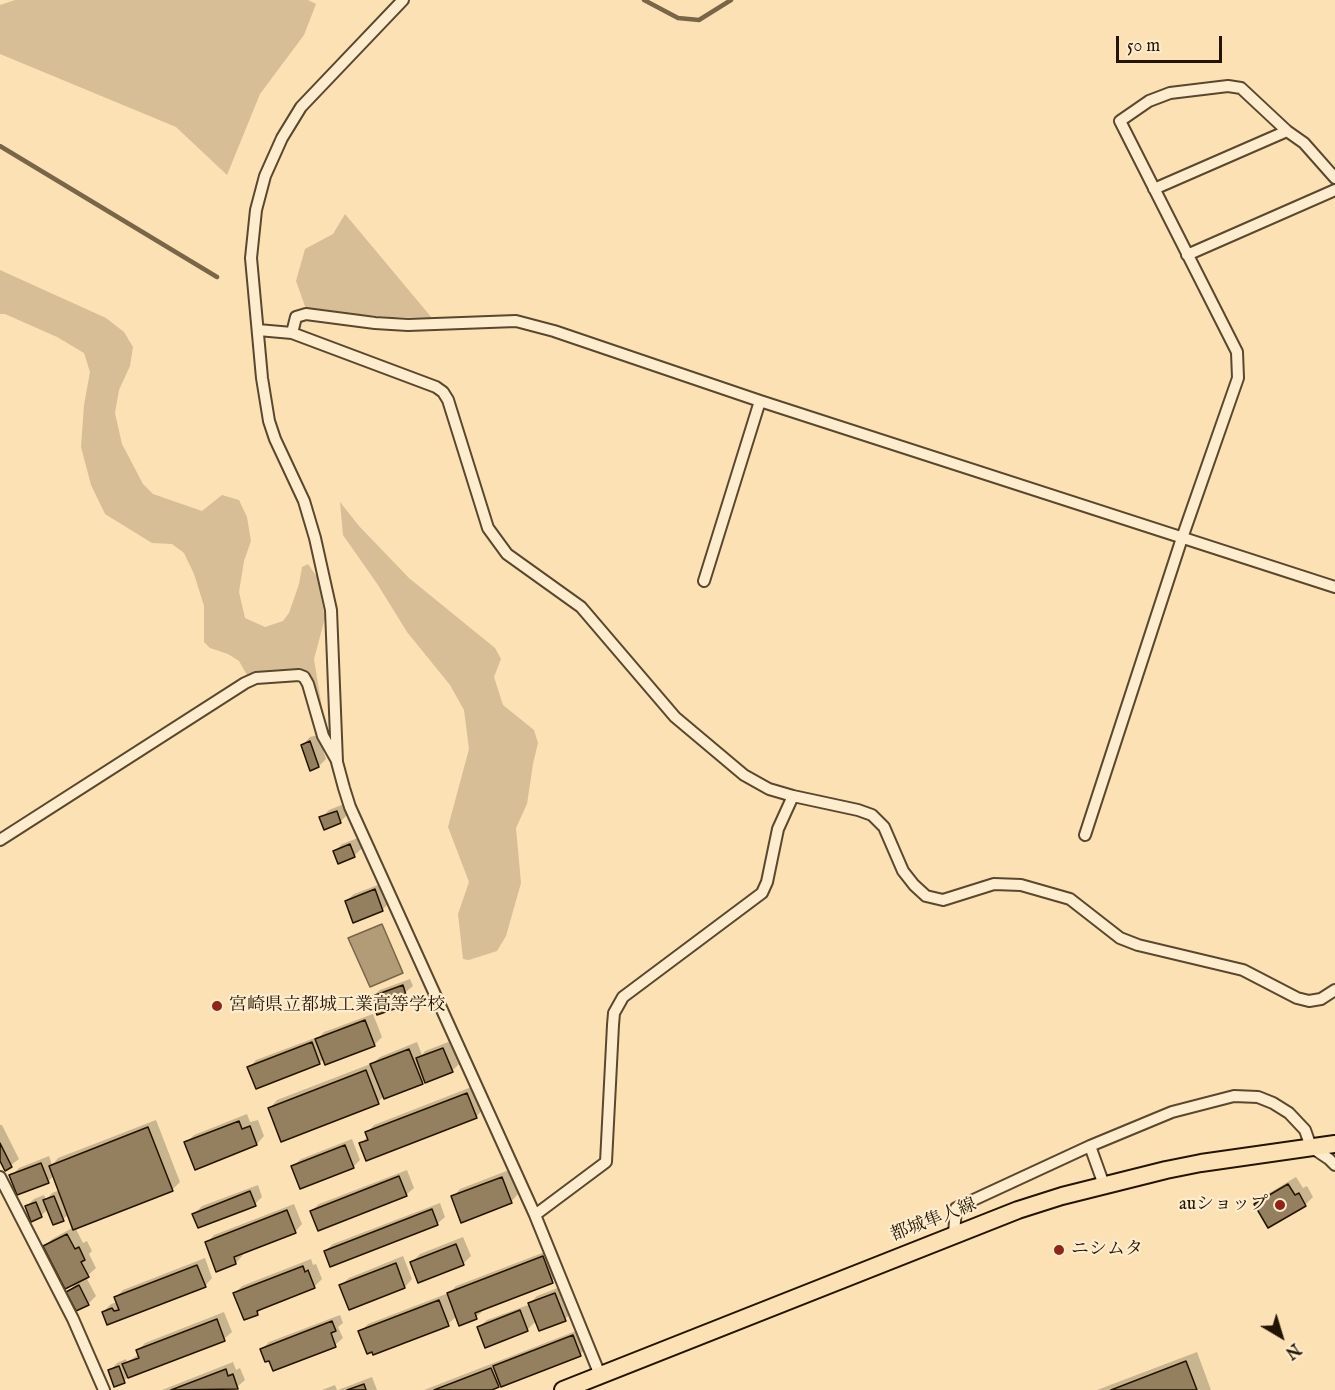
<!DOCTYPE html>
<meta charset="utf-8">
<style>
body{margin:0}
#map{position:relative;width:1335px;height:1390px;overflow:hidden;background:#fce1b4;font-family:"IM FELL English",serif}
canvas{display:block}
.north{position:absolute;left:1251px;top:1306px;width:60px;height:60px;-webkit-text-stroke:4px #fdecce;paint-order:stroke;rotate:142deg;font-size:16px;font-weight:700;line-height:24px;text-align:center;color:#231401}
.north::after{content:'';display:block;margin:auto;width:21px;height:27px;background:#231401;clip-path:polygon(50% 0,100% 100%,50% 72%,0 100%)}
.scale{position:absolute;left:1116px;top:36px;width:106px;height:27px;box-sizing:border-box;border:3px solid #231401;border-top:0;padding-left:8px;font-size:18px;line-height:21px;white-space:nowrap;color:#231401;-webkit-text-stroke:4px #fdecce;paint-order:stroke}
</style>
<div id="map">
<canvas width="1335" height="1390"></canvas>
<div class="north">N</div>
<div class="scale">50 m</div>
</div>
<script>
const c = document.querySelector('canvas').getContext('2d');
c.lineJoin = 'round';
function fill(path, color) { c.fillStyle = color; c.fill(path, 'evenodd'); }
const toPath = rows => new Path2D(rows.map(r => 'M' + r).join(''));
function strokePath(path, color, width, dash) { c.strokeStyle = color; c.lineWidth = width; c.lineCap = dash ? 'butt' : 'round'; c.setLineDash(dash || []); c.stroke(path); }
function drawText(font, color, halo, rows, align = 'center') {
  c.font = font + ' "IM FELL English","Noto Serif JP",serif'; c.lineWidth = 4.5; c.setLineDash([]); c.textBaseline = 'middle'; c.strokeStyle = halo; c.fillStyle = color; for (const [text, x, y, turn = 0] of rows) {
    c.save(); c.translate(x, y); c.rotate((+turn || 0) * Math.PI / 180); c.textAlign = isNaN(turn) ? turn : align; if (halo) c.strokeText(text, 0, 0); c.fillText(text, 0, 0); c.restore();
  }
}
fill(toPath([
 [15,0,308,0,316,4,304,35,260,94,227,175,176,127,0,54,0,5],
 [345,214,432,318,389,317,306,309,296,281,305,249,333,234],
 [0,270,106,318,124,332,133,347,130,366,119,390,115,413,122,444,143,484,153,494,202,511,222,495,239,500,247,517,251,541,244,561,239,592,245,618,265,627,283,621,289,613,299,584,302,567,308,564,317,577,325,618,314,659,325,726,308,675,248,677,239,661,228,654,210,648,204,642,204,606,194,574,184,553,172,544,152,543,105,514,91,485,81,447,84,405,90,372,84,353,57,337,5,314,0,314],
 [340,502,359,526,409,578,495,648,501,659,494,677,503,705,534,730,538,743,533,764,527,804,516,828,521,883,506,936,497,951,469,960,463,959,458,914,469,882,448,827,469,749,464,710,450,685,407,632,378,585,343,535]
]), '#d7be96');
const water = toPath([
 [382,924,403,973,370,987,348,938,382,924]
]);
fill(water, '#b29b77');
strokePath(water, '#796548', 1.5);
fill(toPath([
 [318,735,326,759,319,766,303,745,310,737],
 [344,804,348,814,340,822,321,818,329,810],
 [358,838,362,848,354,856,335,851,342,844],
 [383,883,390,902,383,909,354,921,346,901,354,894],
 [410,979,413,986,402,995,403,999,396,1007,372,997,380,990],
 [373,1014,382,1037,374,1045,324,1058,320,1063,257,1087,249,1068,256,1060,320,1036,324,1032],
 [451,1041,460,1063,452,1071,384,1096,378,1102,270,1108,277,1100,373,1063,380,1057,417,1042,422,1055,425,1051],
 [474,1086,483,1109,476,1117,361,1144,368,1136,367,1133,374,1125],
 [247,1114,250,1122,258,1120,264,1136,257,1144,195,1168,186,1143,194,1135],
 [156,1120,180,1182,172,1190,75,1227,83,1243,87,1241,92,1251,89,1254,96,1268,86,1277,96,1296,88,1304,77,1309,68,1292,78,1281,45,1246,52,1239,74,1227,69,1214,63,1219,48,1209,41,1216,26,1207,34,1199,44,1195,46,1200,52,1193,60,1190,54,1175,48,1182,11,1176,19,1168,49,1156,52,1165,58,1158],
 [0,1125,2,1125,19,1159,6,1169,0,1158],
 [352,1139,360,1160,353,1167,293,1166,301,1159],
 [407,1170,414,1188,406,1195,311,1211,319,1204],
 [509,1170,518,1194,511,1202,453,1197,460,1189],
 [1296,1177,1303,1188,1307,1186,1313,1197,1305,1205,1269,1226,1256,1204,1264,1196],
 [258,1185,262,1197,255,1204,194,1214,202,1206],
 [440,1203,445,1217,437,1224,325,1251,333,1244],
 [294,1204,302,1224,295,1232,242,1252,243,1255,236,1263,207,1243,214,1235],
 [463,1237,471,1256,463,1264,412,1262,420,1254],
 [550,1250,559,1274,552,1281,483,1308,484,1310,476,1317,457,1316,448,1324,360,1332,368,1324,446,1294,447,1295,456,1286],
 [403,1256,412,1279,405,1287,341,1285,349,1278],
 [205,1258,212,1278,205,1286,108,1323,103,1312,111,1304,118,1302,116,1297,123,1290],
 [311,1259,313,1265,316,1264,322,1279,314,1287,265,1306,257,1313,235,1293,242,1286],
 [563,1286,572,1312,565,1319,536,1321,527,1330,479,1327,487,1320,528,1305,537,1296],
 [224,1312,232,1332,224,1339,129,1376,124,1381,110,1371,117,1363,126,1359,127,1362,139,1354,137,1351,145,1343],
 [340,1315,343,1323,338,1327,343,1338,335,1345,270,1359,261,1350,269,1342],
 [581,1329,588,1347,580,1354,501,1383,488,1390,424,1390],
 [1197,1352,1211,1390,1097,1390],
 [233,1362,236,1370,240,1368,245,1380,237,1387,231,1390,162,1390],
 [372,1377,377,1390,338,1390],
 [335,1385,337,1390,322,1390]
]), '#0003');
strokePath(toPath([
 [644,0,678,18,699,20,731,0],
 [0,146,217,277]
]), '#796548', 4.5);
const building = toPath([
 [310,741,319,767,310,771,301,745,310,741],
 [337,811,341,823,324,830,319,817,337,811],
 [350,844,355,857,338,864,333,851,350,844],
 [375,889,383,911,353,923,345,901,375,889],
 [403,985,406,995,394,1002,397,1008,377,1015,370,997,403,985],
 [365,1020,375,1046,325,1065,315,1039,365,1020],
 [312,1042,320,1064,256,1089,247,1067,312,1042],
 [443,1048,453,1072,425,1083,416,1058,443,1048],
 [409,1049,423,1084,384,1099,370,1064,409,1049],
 [366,1070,379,1104,281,1142,268,1108,366,1070],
 [467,1093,477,1118,366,1161,359,1143,368,1140,365,1132,467,1093],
 [239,1121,242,1129,250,1126,257,1145,195,1170,184,1142,239,1121],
 [148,1127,173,1191,73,1230,49,1166,148,1127],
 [0,1143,12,1167,5,1171,0,1161,0,1143],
 [345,1145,354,1168,300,1189,291,1166,345,1145],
 [41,1163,49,1183,17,1195,9,1175,41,1163],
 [399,1176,407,1196,318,1231,310,1211,399,1176],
 [502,1177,512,1203,461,1223,451,1196,502,1177],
 [1288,1184,1295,1195,1299,1193,1306,1206,1268,1228,1254,1204,1288,1184],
 [250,1191,256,1206,198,1228,192,1214,250,1191],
 [54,1196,64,1221,53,1225,43,1200,54,1196],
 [36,1202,42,1217,31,1222,25,1206,36,1202],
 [432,1209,438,1225,330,1267,324,1251,432,1209],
 [287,1210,296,1233,234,1257,236,1264,216,1272,205,1242,287,1210],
 [67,1234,75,1249,79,1247,85,1260,81,1262,89,1277,65,1289,43,1246,67,1234],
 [456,1244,464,1265,418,1283,410,1262,456,1244],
 [543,1256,553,1283,475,1313,477,1319,459,1326,447,1293,543,1256],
 [396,1263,405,1288,349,1310,339,1285,396,1263],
 [197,1265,206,1287,107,1325,102,1312,112,1308,114,1311,119,1310,114,1297,197,1265],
 [303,1266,305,1272,308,1270,315,1288,257,1311,258,1315,244,1320,233,1293,303,1266],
 [79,1285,89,1305,76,1311,66,1292,79,1285],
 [555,1293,566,1321,539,1331,528,1303,555,1293],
 [439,1300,449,1326,373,1355,372,1352,367,1354,358,1331,439,1300],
 [520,1310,528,1331,485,1348,477,1327,520,1310],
 [217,1319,225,1341,128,1378,122,1364,139,1358,136,1350,217,1319],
 [332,1321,336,1331,331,1333,336,1347,273,1371,269,1361,265,1362,260,1349,332,1321],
 [573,1335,581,1356,501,1387,493,1366,573,1335],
 [1186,1361,1197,1390,1111,1390,1186,1361],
 [119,1366,125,1383,114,1387,108,1370,119,1366],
 [491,1368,499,1387,492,1390,434,1390,491,1368],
 [226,1369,228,1376,233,1374,238,1389,171,1390,226,1369],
 [364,1384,366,1390,347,1390,364,1384]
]);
fill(building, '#947f5e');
strokePath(building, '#231401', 1.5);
const street = toPath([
 [403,0,301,107,282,138,265,176,256,210,251,258,262,378,269,421,275,439,304,501,315,538,331,610,337,762,344,788,350,807,535,1215,600,1375],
 [1154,189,1287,131],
 [1187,255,1335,190],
 [258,330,292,333,436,387,443,392,448,400,488,528,507,554,581,607,675,717,744,775,769,789,793,796,858,810,872,815,884,827,903,871,914,885,926,896,943,900,994,884,1021,885,1070,899,1120,938,1138,945,1243,970,1297,998,1309,1001,1321,999,1335,990],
 [292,333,296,317,306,314,375,323,408,325,516,321,554,331,760,401,1335,587],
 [704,581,760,401],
 [1085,835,1182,538,1238,378,1237,352,1120,121,1149,101,1170,93,1228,86,1241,88,1287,131,1304,143,1335,178],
 [0,840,245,683,256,678,299,675,304,677,308,684,323,736,336,759],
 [1090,1146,1104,1185],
 [0,1177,73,1319,104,1390],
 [535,1215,606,1162,613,1025,614,1013,623,997,762,893,767,882,778,829,793,796],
 [954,1234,956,1208,1090,1146,1172,1112,1234,1096,1258,1097,1273,1103,1289,1113,1305,1130,1311,1147,1329,1159,1335,1165]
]);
const primary = toPath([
 [563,1390,1018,1210,1062,1196,1166,1170,1201,1163,1335,1144]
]);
strokePath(street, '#59472e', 14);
strokePath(primary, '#231401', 20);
strokePath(street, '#fdecce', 10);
strokePath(primary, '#fce1b4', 16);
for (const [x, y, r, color] of [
 [217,1006,6,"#8f2418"],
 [1280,1205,6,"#8f2418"],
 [1059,1250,6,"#8f2418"]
]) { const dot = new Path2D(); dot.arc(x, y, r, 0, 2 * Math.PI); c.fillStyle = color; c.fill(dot); strokePath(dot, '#fdecce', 2); }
drawText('18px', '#231401', '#fdecce', [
 ["宮崎県立都城工業高等学校",229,1006],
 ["auショップ",1268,1205,"right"],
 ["ニシムタ",1071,1250]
], 'left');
drawText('18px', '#231401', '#fdecce', [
 ["都城隼人線",934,1221,-21]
]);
</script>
